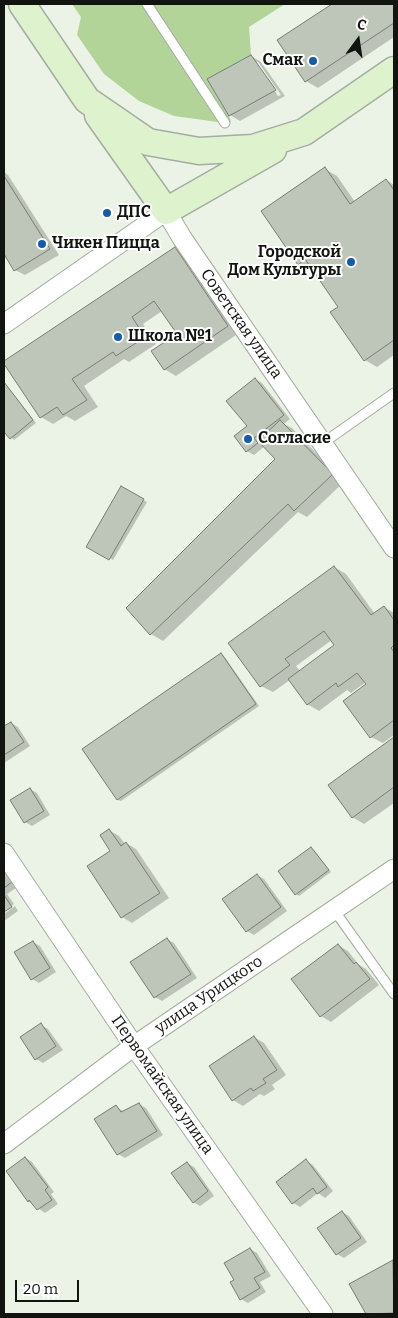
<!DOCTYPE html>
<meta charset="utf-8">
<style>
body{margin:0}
#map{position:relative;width:398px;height:1318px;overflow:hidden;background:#ebf3e6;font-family:Bitter,serif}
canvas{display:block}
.frame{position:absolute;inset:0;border:5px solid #11140f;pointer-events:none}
.north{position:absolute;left:333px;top:15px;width:50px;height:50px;-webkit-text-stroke:4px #fff;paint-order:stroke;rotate:14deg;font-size:14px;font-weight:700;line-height:20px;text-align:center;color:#11140f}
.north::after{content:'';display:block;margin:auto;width:18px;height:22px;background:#11140f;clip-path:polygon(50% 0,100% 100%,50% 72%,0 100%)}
.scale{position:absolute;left:15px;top:1280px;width:64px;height:22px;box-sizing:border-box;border:2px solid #11140f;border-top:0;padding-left:6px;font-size:15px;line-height:18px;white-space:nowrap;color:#11140f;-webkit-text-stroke:4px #fff;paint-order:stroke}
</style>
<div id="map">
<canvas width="398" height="1318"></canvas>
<div class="frame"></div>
<div class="north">С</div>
<div class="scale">20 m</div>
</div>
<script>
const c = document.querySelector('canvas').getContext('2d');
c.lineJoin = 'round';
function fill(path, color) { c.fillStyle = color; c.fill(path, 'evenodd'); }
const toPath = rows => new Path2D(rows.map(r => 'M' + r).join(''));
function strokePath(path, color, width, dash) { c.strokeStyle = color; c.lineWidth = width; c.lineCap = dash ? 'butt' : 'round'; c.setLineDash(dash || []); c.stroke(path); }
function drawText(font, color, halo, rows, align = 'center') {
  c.font = font + ' Bitter,serif'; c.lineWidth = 4; c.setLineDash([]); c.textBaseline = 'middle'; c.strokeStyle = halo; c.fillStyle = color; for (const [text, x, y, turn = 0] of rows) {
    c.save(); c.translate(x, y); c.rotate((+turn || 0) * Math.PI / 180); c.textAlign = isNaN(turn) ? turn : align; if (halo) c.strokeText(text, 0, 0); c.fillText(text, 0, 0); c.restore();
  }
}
fill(toPath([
 [72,4,285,4,249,27,251,55,207,79,229,116,231,122,225,123,174,116,139,101,104,74,77,35,81,17]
]), '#b2d498');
fill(toPath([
 [334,4,394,4,394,37,318,88,306,81,279,41],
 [251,56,261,62,285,96,240,121,230,115],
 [255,62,258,62,281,95,278,96],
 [325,169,337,176,355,202,386,180,394,185,394,355,377,367,365,360,332,312,340,307,313,269,311,271,299,264],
 [4,172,8,175,59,255,25,275,15,270,4,252],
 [175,249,187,256,239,333,176,376,164,369,178,335,162,311,143,324,156,344,129,362,124,359,84,386,98,407,75,421,66,416,53,424,41,417],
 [255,379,262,383,290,419,284,424,292,428,344,482,307,517,298,512,163,641,151,634,128,608,277,459,265,446,254,455,247,451,248,427],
 [4,382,36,423,14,440,4,430],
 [122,488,147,502,113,560,88,546],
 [334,567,346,574,375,614,384,607,394,613,394,735,383,743,371,737,367,684,366,682,351,693,347,690,319,711,307,704,290,680,273,692,261,686],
 [332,640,336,645,300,671,296,666],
 [221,654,224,656,259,706,121,801,118,800,84,749],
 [11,723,18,727,30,746,4,763,4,728],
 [394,739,394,803,364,824,352,817,330,785],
 [30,789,37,793,50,815,32,826,25,822],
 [109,830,119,836,125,844,126,843,136,849,169,898,132,923,122,917,88,867,112,851],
 [311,848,314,850,331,872,299,896,296,894],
 [6,872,19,886,7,894,14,904,4,911,4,874],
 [257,875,264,879,287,911,254,935,247,931],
 [15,906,18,911,4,921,4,914],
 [167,939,174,943,197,978,162,1001,155,997,132,962],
 [33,942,40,946,56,972,39,983,32,979],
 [338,945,348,951,358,964,366,969,379,985,331,1022,321,1016],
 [41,1025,48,1029,63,1050,43,1063,36,1059],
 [254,1037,264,1043,286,1075,272,1085,275,1089,264,1096,260,1094,243,1106,233,1100],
 [139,1104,146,1108,163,1135,125,1158,118,1154,116,1106,124,1112],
 [26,1158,32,1162,54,1192,51,1194,58,1204,45,1213,28,1201],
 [306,1161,313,1165,333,1191,325,1198,318,1193,300,1207,293,1203],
 [187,1163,194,1167,214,1196,200,1206,193,1202],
 [342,1212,349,1216,367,1242,344,1258,337,1254],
 [250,1249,257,1253,271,1276,260,1282,266,1292,248,1303,241,1299,236,1280],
 [393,1261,394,1314,368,1314,351,1285]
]), '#0003');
const building = toPath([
 [332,4,394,4,394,23,305,82,277,40,332,4],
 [251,55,276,90,229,116,207,79,251,55],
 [325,167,350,204,386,179,394,190,394,340,364,361,330,312,338,307,305,259,298,265,261,211,325,167],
 [4,176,50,249,14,271,4,254,4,176],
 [175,247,228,326,164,370,151,351,177,334,154,301,132,317,145,337,116,356,113,352,72,379,87,400,63,415,57,407,40,418,4,364,4,361,175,247],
 [255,378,284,415,254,438,258,443,246,452,234,436,247,426,226,401,255,378],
 [4,382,33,420,10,439,4,432,4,382],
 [280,420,333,474,294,511,288,504,150,635,126,608,275,459,258,441,280,420],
 [121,486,144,499,109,560,86,547,121,486],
 [334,566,371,615,384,606,394,620,394,645,391,648,394,652,394,720,370,738,343,701,366,684,357,673,338,687,336,683,307,705,288,679,334,645,324,631,285,659,290,665,260,687,228,643,334,566],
 [221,653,256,704,117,800,82,749,221,653],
 [11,722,24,742,4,755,4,726,11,722],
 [394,737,394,787,352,818,328,785,394,737],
 [30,788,44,811,24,823,10,800,30,788],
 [109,829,121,846,126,842,160,893,121,918,87,866,110,851,100,835,109,829],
 [311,847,329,870,295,895,278,871,311,847],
 [6,871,13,881,4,888,4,872,6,871],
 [257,874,281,907,246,932,222,899,257,874],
 [4,895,12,907,4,912,4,895],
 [167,938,191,974,154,998,130,962,167,938],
 [33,941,50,968,31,980,14,952,33,941],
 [338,944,354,964,356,962,370,979,320,1017,291,979,338,944],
 [41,1023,56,1046,35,1060,20,1037,41,1023],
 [254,1036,277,1070,263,1079,266,1083,253,1091,251,1088,232,1101,209,1066,254,1036],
 [139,1103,157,1131,117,1155,94,1119,116,1105,121,1112,139,1103],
 [25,1157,48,1187,45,1190,52,1200,37,1210,29,1200,28,1202,6,1171,25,1157],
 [306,1159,327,1187,317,1194,313,1188,292,1204,276,1182,306,1159],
 [187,1162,208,1191,193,1203,171,1173,187,1162],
 [342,1211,361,1238,336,1255,317,1228,342,1211],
 [250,1248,265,1272,254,1278,260,1288,240,1300,230,1282,234,1280,224,1263,250,1248],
 [393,1260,394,1313,366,1314,349,1284,393,1260]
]);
fill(building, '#bec6b9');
strokePath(building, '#767d71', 1);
const lane = toPath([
 [147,4,225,123],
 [323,443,394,393],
 [334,910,394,994]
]);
const street = toPath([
 [4,324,166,211,182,238,394,548],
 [4,853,134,1046,323,1314],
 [4,1144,134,1046,394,869]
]);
const secondary = toPath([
 [22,4,87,100,148,142,199,151,253,148,304,132,394,70],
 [98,115,166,211,273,150]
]);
strokePath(lane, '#a5aca0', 11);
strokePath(street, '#a5aca0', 21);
strokePath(secondary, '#a5aca0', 29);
strokePath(lane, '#fff', 9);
strokePath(street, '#fff', 19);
strokePath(secondary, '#dff2ce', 26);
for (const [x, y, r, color] of [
 [313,61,5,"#155bab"],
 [107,213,5,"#155bab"],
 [42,244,5,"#155bab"],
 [351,262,5,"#155bab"],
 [118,337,5,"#155bab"],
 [248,439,5,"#155bab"]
]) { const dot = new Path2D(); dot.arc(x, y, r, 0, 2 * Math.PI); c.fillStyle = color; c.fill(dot); strokePath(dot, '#fff', 2); }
drawText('bold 16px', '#11140f', '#fff', [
 ["Смак",303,61,"right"],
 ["ДПС",117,213],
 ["Чикен Пицца",52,244],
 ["Городской",341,253,"right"],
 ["Дом Культуры",341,271,"right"],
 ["Школа №1",128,337],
 ["Согласие",258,439]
], 'left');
drawText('16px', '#11140f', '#fff', [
 ["Советская улица",241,324,55],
 ["улица Урицкого",209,995,-34],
 ["Первомайская улица",162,1085,55]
]);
</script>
